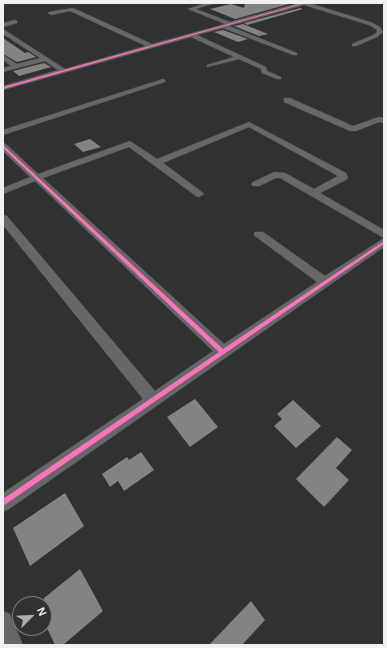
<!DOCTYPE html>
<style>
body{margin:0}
#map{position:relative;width:387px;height:648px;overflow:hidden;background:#303132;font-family:Arial,sans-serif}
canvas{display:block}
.frame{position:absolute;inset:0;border:4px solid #eff1f2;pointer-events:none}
.north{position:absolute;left:12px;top:596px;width:40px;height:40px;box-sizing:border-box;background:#2f3133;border:1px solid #7c7e7f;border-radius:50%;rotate:66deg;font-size:11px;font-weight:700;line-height:16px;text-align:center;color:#eff1f2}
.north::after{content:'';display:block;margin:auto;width:14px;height:18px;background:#acaeaf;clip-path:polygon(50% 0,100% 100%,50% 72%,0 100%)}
</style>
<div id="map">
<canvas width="387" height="648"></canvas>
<div class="frame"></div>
<div class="north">N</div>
</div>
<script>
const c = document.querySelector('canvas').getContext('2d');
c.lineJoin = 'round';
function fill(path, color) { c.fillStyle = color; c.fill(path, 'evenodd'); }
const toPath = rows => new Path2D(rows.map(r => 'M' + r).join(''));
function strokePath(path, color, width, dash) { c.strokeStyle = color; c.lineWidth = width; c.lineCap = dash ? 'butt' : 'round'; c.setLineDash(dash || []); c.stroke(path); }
fill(toPath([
 [245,3,284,3,289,4,235,19,210,9,231,4,244,8],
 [300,8,303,9,247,25,244,23],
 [243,24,268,34,259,36,234,26],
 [223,30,248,39,238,42,214,32],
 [3,38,25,53,28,52,36,57,17,62,3,54],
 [44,63,51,67,19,76,13,71],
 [90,139,101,147,83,152,74,144],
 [195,399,218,427,190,447,167,417],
 [293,400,321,426,296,448,274,426,282,419,277,414],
 [337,437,352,450,336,468,349,480,324,507,296,479],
 [141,452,154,470,124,491,118,481,110,487,102,474,127,457,129,460],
 [65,493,84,526,30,566,13,528],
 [80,569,103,611,63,645,55,645,44,622,44,598],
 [251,601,265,620,242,645,209,645]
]), '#828383');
const minor = toPath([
 [206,3,215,3,196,9,230,22,299,3,309,3,373,23,380,27,383,32,377,37,356,46,352,46,352,44,373,35,377,32,376,29,369,25,304,5,229,26,297,53,297,55,293,55,223,28,197,35,266,67,267,71,281,77,281,79,277,79,262,73,261,69,239,59,207,67,207,65,234,57,191,37,3,90,3,86,58,70,45,61,3,72,3,68,11,66,3,60,3,55,17,64,40,58,3,34,3,29,65,69,146,46,70,11,51,15,48,13,49,12,73,8,152,44,225,24,188,9,206,3],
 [15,20,17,21,17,23,3,27,3,23,15,20],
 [163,79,166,81,165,82,3,135,3,130,163,79],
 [284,98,290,98,353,126,379,117,384,118,384,123,379,122,356,131,350,131,284,102,284,98],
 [249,122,346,173,348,178,346,180,320,193,384,230,384,247,9,509,3,512,3,493,143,399,3,225,3,215,7,216,155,391,213,351,35,181,3,194,3,188,30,177,3,151,3,143,6,144,38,174,130,141,157,159,249,122],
 [249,127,338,176,314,189,285,173,274,172,253,182,251,184,253,186,259,186,276,178,280,178,384,238,325,276,263,232,255,232,254,234,255,236,317,282,224,344,43,178,129,147,196,196,199,197,204,194,202,192,163,163,249,127],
 [3,611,10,614,23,645,3,645,3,611]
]);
strokePath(minor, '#4c4d4d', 1);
fill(minor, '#666768');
fill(toPath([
 [303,3,306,3,3,89,3,87,303,3],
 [3,145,223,349,384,241,384,244,3,506,3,499,219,352,3,148,3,145]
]), '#fb73b8');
</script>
